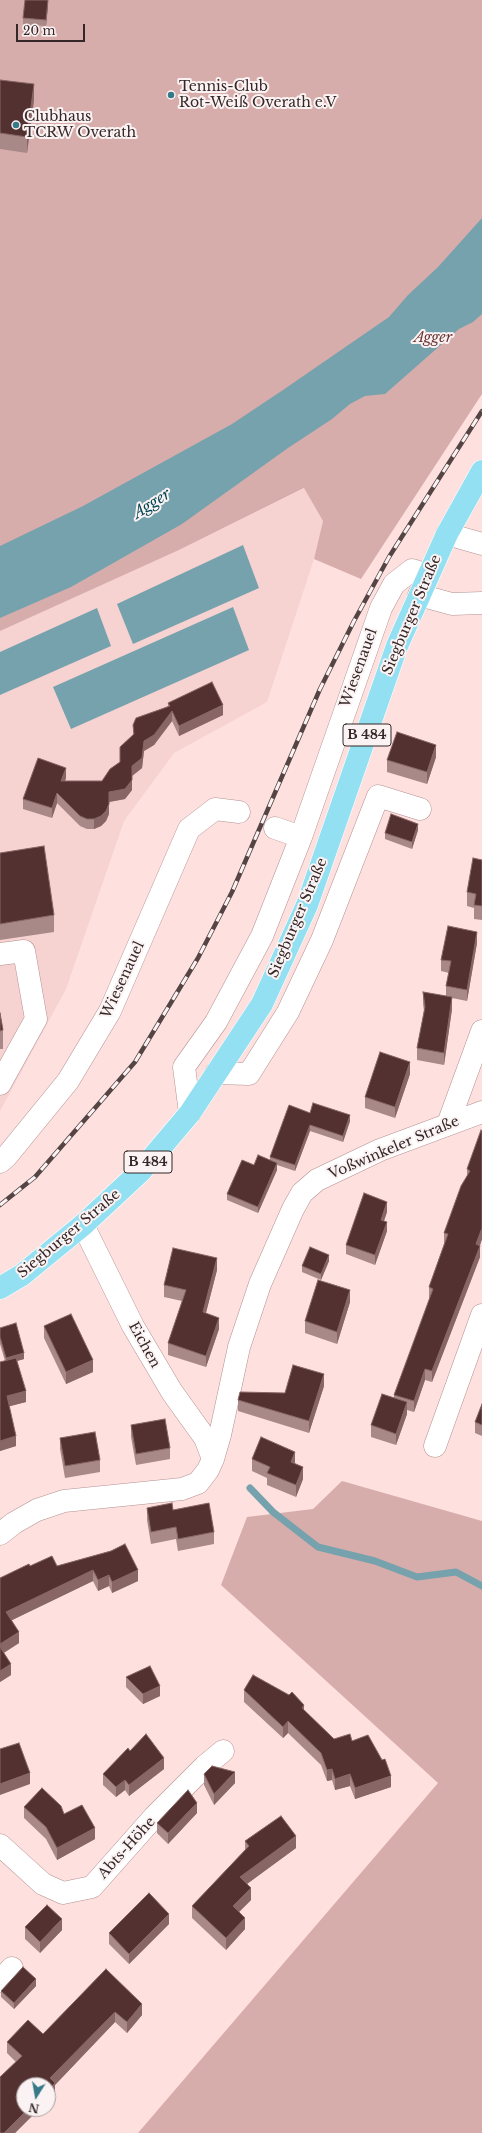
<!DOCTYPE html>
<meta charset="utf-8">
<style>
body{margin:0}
#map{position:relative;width:482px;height:2133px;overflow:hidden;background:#fee0df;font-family:"Libre Baskerville",serif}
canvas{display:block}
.north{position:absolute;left:16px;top:2077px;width:40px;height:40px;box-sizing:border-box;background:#fbf3f3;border:1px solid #aca1a1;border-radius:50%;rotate:191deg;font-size:11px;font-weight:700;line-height:16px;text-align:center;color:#352727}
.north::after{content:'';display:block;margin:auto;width:14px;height:18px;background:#367a89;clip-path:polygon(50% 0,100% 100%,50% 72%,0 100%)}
.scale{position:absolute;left:16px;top:24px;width:69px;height:18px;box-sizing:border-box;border:2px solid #352727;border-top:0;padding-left:5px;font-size:12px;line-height:14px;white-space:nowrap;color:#352727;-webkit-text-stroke:3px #fbf3f3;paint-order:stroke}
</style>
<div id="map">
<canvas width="482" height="2133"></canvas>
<div class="north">N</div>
<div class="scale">20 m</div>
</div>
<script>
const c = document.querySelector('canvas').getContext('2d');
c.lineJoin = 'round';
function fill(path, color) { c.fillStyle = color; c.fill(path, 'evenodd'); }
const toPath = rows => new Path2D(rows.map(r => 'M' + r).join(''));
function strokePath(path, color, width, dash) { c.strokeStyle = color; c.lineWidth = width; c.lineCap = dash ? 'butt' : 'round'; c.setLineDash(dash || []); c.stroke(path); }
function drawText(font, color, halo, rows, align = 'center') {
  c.font = font + ' "Libre Baskerville",serif'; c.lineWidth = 4; c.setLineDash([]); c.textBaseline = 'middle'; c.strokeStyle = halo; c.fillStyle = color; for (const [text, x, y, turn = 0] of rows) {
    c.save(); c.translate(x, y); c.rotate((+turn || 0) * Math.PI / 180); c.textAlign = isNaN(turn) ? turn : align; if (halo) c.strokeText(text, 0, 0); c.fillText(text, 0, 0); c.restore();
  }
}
fill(toPath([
 [305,488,323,521,314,559,267,702,174,753,124,821,66,989,0,1111,0,630,179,550]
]), '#f6d2d1');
fill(toPath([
 [0,0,482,0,482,394,361,579,314,559,323,521,304,488,179,550,0,631],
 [342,1481,482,1521,482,2133,138,2133,438,1783,221,1585,247,1517,313,1509]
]), '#d7adac');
fill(toPath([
 [482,218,482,314,473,322,459,329,385,394,365,396,350,404,332,419,288,448,182,524,71,587,0,618,0,546,83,506,232,424,283,390,389,317,408,295,438,267],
 [243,545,259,588,133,644,117,604],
 [233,607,249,650,71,729,53,687],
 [97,608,111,646,0,695,0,652]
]), '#76a2ad');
strokePath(toPath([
 [250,1488,273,1512,318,1547,375,1561,417,1577,456,1572,482,1586]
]), '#76a2ad', 7);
const minor = toPath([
 [447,534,482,544],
 [419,595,452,604,482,603],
 [275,828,301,837],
 [0,954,24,951,36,1019,0,1084],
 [216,1073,249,1074,288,1012,322,940,378,796,420,809],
 [190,1113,184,1067,216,1022,262,936,301,837,381,608,394,584,412,570,428,575],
 [448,1124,482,1031],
 [0,1162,6,1157,68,1081,110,1011,189,829,215,809,239,812],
 [83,1225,133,1326,172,1392,205,1438,213,1459],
 [435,1446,482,1315],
 [0,1534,14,1523,37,1510,64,1501,182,1489,198,1483,208,1470,213,1459,220,1435,239,1347,260,1284,293,1209,302,1193,317,1180,380,1150,482,1112],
 [0,1845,43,1884,63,1893,92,1887,154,1817,205,1766,223,1751],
 [0,1981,12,1968]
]);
const major = toPath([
 [0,1288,22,1275,83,1225,141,1171,190,1113,262,1004,307,905,397,646,447,534,482,471]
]);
strokePath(minor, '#b39190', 23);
strokePath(major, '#fff', 23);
strokePath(minor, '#fff', 22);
strokePath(major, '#92e0f2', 22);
const rail = toPath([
 [0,1205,35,1177,135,1062,198,958,232,892,320,689,354,621,389,557,482,411]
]);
strokePath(rail, '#544', 4.5);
strokePath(rail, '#fbf3f3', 3, [9]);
fill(toPath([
 [48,6,46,26,23,24,23,18],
 [0,80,34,100,27,153,0,149],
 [168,703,223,715,179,736,172,721,154,745,144,751,142,768,132,776,132,790,125,799,109,802,109,814,106,821,101,826,94,829,87,829,80,826,57,803,52,818,23,809,23,799,66,778,65,781,102,781,120,762,133,735,133,725,168,706],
 [436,757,427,784,387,772,387,760],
 [418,830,412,849,385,839,385,833],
 [0,853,54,915,54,932,0,940],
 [482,860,482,920,474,919,474,908,467,906,467,892],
 [477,943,467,1001,452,998,452,1009,444,1065,417,1060,417,1048,424,1011,423,1004,423,992,446,996,446,986,449,973,441,971,441,960],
 [0,1013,3,1030,3,1049,0,1049],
 [410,1074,395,1118,365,1108,365,1097],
 [310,1113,350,1121,343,1142,310,1131,295,1171,277,1165,277,1170,258,1213,227,1200,227,1194,270,1160,270,1157],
 [482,1131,482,1239,480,1246,480,1257,432,1382,425,1380,414,1412,407,1410,407,1414,396,1445,371,1437,371,1425,394,1398,394,1395,430,1299,429,1298,429,1287,444,1244,444,1233,467,1176,467,1169],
 [387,1212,384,1221,387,1231,375,1265,346,1254,346,1245],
 [329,1261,321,1280,302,1272,302,1266],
 [217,1270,206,1313,219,1329,206,1367,168,1355,168,1343,182,1301,164,1297,164,1285],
 [350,1302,337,1344,305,1333,305,1321],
 [44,1326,93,1372,66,1384,44,1338],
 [0,1328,24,1359,17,1361,26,1402,9,1406,16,1446,0,1451,5,1361,0,1344],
 [324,1386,309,1433,238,1411,238,1400,285,1393],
 [482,1404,482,1436,475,1433,475,1422],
 [131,1425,170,1448,170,1459,136,1465,131,1437],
 [60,1438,100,1460,100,1472,65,1478,60,1449],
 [252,1459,295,1463,303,1479,296,1497,267,1485,267,1478,252,1471],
 [147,1508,173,1510,214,1532,214,1544,178,1551,176,1539,151,1544,147,1520],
 [111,1551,138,1581,112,1593,109,1586,98,1591,93,1581,12,1620,19,1643,4,1653,11,1675,0,1682,0,1578,30,1566,57,1566],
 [126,1677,160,1696,143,1704,126,1687],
 [244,1690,304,1710,334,1739,352,1741,391,1787,355,1799,350,1786,335,1790,332,1780,327,1781,321,1765,288,1733,283,1738,244,1702],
 [130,1751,164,1769,129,1796,125,1790,116,1797,103,1785,103,1774],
 [204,1774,235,1783,214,1805,204,1785],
 [24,1807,64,1814,95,1839,57,1860,46,1839,24,1818],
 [197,1813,168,1844,157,1833,157,1823],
 [245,1841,296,1848,247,1884,251,1900,239,1912,245,1929,226,1950,192,1918,192,1906,245,1850],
 [169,1924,129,1964,109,1944,109,1933],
 [25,1927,62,1930,40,1953,25,1939],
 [106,1969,142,2015,127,2033,115,2022,55,2085,55,2094,24,2109,39,2109,15,2133,16,2062,7,2053,7,2042,43,2034],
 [36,1986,14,2009,1,1997,1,1991]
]), '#a98888');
fill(toPath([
 [48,0,48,6,46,26,46,20],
 [34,84,34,100,27,153,27,137],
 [223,705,223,715,179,736,179,726],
 [172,711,172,721,154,745,144,751,142,768,132,776,132,766,144,741],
 [436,745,436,757,427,784,427,772],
 [66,768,66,778,61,791,61,781],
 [132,780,132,790,125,799,109,802,109,814,106,821,101,826,94,829,94,819,109,792],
 [57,793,57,803,52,818,52,808],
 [418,824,418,830,412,849,412,842],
 [477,932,477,943,467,1001,467,990],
 [452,997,452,1009,444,1065,444,1053],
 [410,1062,410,1074,395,1118,395,1107],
 [350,1115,350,1121,343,1142,343,1136],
 [310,1125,310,1131,295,1171,295,1165],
 [277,1163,277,1170,258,1213,258,1207],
 [387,1202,387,1212,381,1229,381,1220],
 [387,1222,387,1231,375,1265,375,1255],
 [482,1228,482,1239,476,1255,476,1244],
 [480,1246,480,1257,432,1382,432,1371],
 [329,1255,329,1261,321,1280,321,1274],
 [217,1258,217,1270,203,1324,203,1312],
 [350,1290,350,1302,337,1344,337,1332],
 [219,1318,219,1329,206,1367,206,1356],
 [24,1353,24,1359,6,1364,6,1358],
 [93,1360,93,1372,66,1384,66,1372],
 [425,1369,425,1380,414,1412,414,1401],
 [324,1374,324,1386,309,1433,309,1421],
 [26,1391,26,1402,7,1407,7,1396],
 [407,1402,407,1414,396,1445,396,1434],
 [16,1436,16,1446,0,1451,0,1441],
 [295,1452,295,1463,291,1474,291,1462],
 [303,1467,303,1479,296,1497,296,1485],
 [93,1570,93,1581,6,1623,6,1612],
 [138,1570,138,1581,112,1593,112,1582],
 [109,1575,109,1586,98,1591,98,1580],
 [19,1632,19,1643,0,1655,0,1644],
 [11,1664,11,1675,0,1682,0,1671],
 [160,1686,160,1696,143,1704,143,1694],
 [304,1705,304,1716,302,1708],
 [288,1721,288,1733,283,1738,283,1727],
 [164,1758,164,1769,129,1796,129,1785],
 [332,1769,332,1780,327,1781,327,1770],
 [235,1772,235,1783,214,1805,214,1794],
 [30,1773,30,1784,0,1795,0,1784],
 [350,1774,350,1786,335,1790,335,1779],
 [391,1776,391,1787,355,1799,355,1788],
 [125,1780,125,1790,116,1797,116,1787],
 [197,1803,197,1813,168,1844,168,1833],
 [95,1828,95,1839,57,1860,57,1848],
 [296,1836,296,1848,240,1889,240,1877],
 [251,1888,251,1900,233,1918,233,1906],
 [169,1914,169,1924,129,1964,129,1954],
 [245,1918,245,1929,226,1950,226,1938],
 [62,1919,62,1930,40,1953,40,1942],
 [36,1979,36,1986,14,2009,14,2003],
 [142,2004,142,2015,127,2033,127,2022],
 [115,2012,115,2022,55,2085,55,2094,48,2100,48,2090,50,2078],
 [28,2109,39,2109,15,2133,4,2133]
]), '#876665');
const building = toPath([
 [25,0,48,0,46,20,23,18,25,0],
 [0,80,34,84,27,137,0,133,0,80],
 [212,682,223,705,179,726,172,711,154,735,144,741,142,758,132,766,132,780,125,789,109,792,109,804,106,811,101,816,94,819,87,819,80,816,57,793,52,808,23,799,38,758,66,768,61,781,102,781,110,769,120,762,120,747,134,734,133,725,136,718,170,706,168,703,212,682],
 [397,732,436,745,427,772,387,760,397,732],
 [391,814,418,824,412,842,385,833,391,814],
 [44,846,54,915,0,924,0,853,44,846],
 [473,858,482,860,482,906,474,905,476,894,467,892,473,858],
 [448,926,477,932,467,990,446,986,451,961,441,960,448,926],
 [423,992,452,997,444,1053,417,1048,425,1007,423,992],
 [0,1013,3,1030,0,1031,0,1013],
 [380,1052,410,1062,395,1107,365,1097,380,1052],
 [313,1103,350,1115,343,1136,310,1125,295,1165,270,1157,289,1105,310,1113,313,1103],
 [481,1130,482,1131,482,1228,476,1244,480,1246,432,1371,425,1369,414,1401,394,1395,433,1289,429,1287,448,1234,444,1233,461,1186,470,1171,467,1169,481,1130],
 [258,1155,277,1163,258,1207,227,1194,242,1160,254,1165,258,1155],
 [364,1193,387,1202,381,1220,387,1222,375,1255,346,1245,364,1193],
 [310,1247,329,1255,321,1274,302,1266,310,1247],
 [173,1248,217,1258,203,1312,219,1318,206,1356,168,1343,186,1290,164,1285,173,1248],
 [318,1280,350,1290,337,1332,305,1321,318,1280],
 [71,1314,93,1360,66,1372,44,1326,71,1314],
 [16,1323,24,1353,6,1358,0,1337,0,1328,16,1323],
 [16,1358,26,1391,7,1396,16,1436,0,1441,0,1362,16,1358],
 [293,1365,324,1374,309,1421,238,1400,240,1392,285,1393,293,1365],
 [382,1394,407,1402,396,1434,371,1425,382,1394],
 [482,1404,482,1425,475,1422,482,1404],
 [165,1419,170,1448,136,1454,131,1425,165,1419],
 [95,1432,100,1460,65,1466,60,1438,95,1432],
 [261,1437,295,1452,291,1462,303,1467,296,1485,267,1473,270,1467,252,1459,261,1437],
 [172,1503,173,1510,209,1503,214,1532,178,1539,176,1527,151,1532,147,1508,172,1503],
 [125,1544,138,1570,112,1582,109,1575,98,1580,93,1570,6,1612,19,1632,0,1644,0,1578,29,1564,30,1566,52,1556,57,1566,111,1551,125,1544],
 [0,1647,11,1664,0,1671,0,1647],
 [150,1666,160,1686,143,1694,126,1677,150,1666],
 [253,1675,289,1695,292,1692,304,1705,302,1708,334,1739,350,1734,352,1741,368,1735,382,1760,385,1759,391,1776,355,1788,350,1774,335,1779,332,1769,327,1770,321,1753,288,1721,283,1727,244,1690,253,1675],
 [146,1734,164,1758,129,1785,125,1780,116,1787,103,1774,128,1748,130,1751,146,1734],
 [19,1743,30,1773,0,1784,0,1749,19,1743],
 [212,1766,235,1772,214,1794,204,1774,212,1766],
 [42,1788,61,1806,64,1814,82,1805,95,1828,57,1848,46,1827,24,1807,42,1788],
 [188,1790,197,1803,168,1833,157,1823,188,1790],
 [281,1816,296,1836,240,1877,251,1888,233,1906,245,1918,226,1938,192,1906,249,1846,245,1841,281,1816],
 [149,1893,169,1914,129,1954,109,1933,149,1893],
 [47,1905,62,1919,40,1942,25,1927,47,1905],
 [23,1967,36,1979,14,2003,1,1991,23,1967],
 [106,1969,142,2004,127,2022,115,2012,50,2078,55,2083,48,2090,48,2085,24,2085,24,2109,28,2109,4,2133,0,2133,0,2077,22,2056,7,2042,28,2020,43,2034,106,1969]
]);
fill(building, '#543131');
strokePath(building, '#876665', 1);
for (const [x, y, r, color] of [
 [171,95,4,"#367a89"],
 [16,125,4,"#367a89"]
]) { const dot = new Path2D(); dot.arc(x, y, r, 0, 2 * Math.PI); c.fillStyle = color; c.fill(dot); strokePath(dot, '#fbf3f3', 1.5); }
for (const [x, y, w] of [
 [367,735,48],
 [148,1162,48]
]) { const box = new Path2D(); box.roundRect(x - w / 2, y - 11, w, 22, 3); c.fillStyle = '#fbf3f3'; c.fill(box); strokePath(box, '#352727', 1); }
drawText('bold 13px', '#352727', null, [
 ["B 484",367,735],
 ["B 484",148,1162]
]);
drawText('14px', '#352727', '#fbf3f3', [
 ["Tennis-Club",179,87],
 ["Rot-Weiß Overath e.V",179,103],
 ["Clubhaus",24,117],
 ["TCRW Overath",24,133]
], 'left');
drawText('italic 14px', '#6b3334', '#fbf3f3', [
 ["Agger",433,338]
]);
drawText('14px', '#352727', '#fbf3f3', [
 ["Siegburger Straße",412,615,-67],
 ["Wiesenauel",359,668,-70],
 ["Siegburger Straße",298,918,-67],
 ["Wiesenauel",123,980,-65],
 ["Voßwinkeler Straße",394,1148,-23],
 ["Siegburger Straße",69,1234,-40],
 ["Eichen",144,1345,61],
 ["Abts-Höhe",127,1848,-48]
]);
drawText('italic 15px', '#004653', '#fbf3f3', [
 ["Agger",152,504,-33]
]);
</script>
